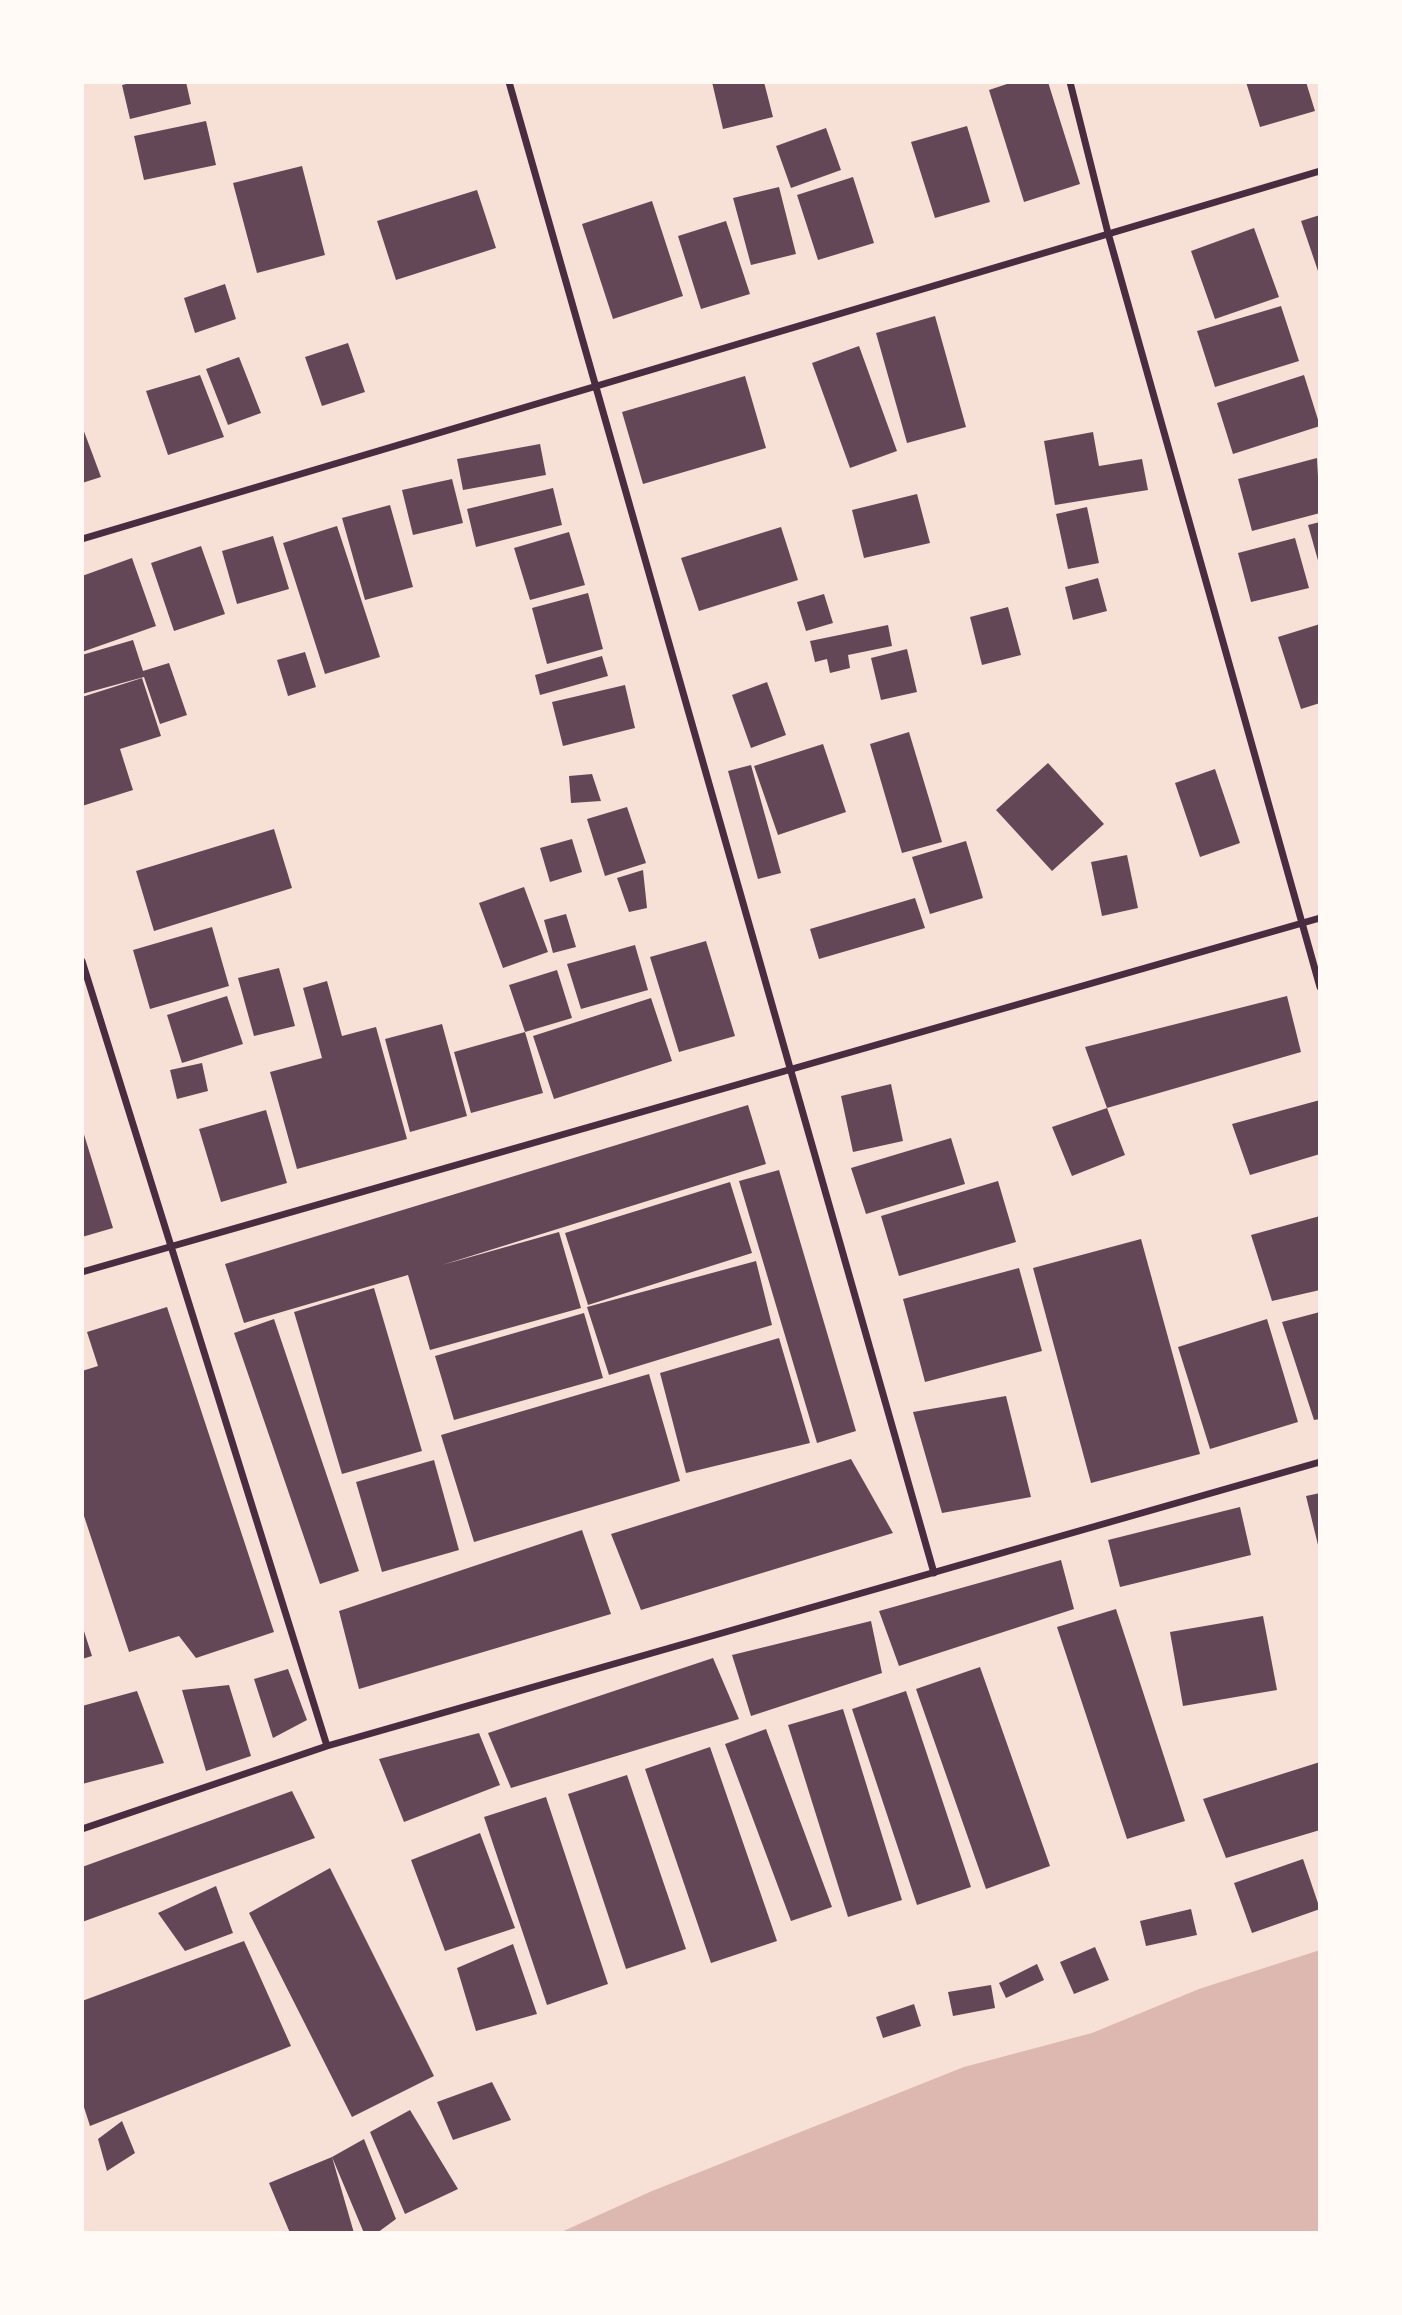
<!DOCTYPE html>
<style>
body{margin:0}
#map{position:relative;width:1402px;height:2315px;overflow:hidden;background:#f7e1d7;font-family:"Sofia Sans Condensed",sans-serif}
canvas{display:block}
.frame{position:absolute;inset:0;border:84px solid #fffaf5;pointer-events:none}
</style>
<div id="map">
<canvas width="1402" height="2315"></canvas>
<div class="frame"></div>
</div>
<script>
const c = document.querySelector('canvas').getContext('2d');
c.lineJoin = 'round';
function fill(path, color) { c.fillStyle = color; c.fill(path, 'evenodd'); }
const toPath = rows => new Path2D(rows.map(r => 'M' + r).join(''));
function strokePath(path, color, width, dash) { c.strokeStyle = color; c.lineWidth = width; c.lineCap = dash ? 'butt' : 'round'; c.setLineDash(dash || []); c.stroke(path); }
fill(toPath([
 [1320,1950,1320,2233,559,2233,652,2191,964,2067,1092,2033,1199,1989]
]), '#dcb8b0');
fill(toPath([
 [135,82,186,82,191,104,130,119,122,85],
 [712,82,764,82,773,117,723,129],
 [1013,82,1048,82,1080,184,1024,202,989,90],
 [1246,82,1306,82,1315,111,1260,127],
 [206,121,216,165,144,180,134,136],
 [967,126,990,202,935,218,911,142],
 [826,128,841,170,791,188,776,146],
 [302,166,325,255,257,273,233,183],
 [853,177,874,243,818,260,797,195],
 [779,187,796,254,751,265,733,198],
 [477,190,496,248,396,280,377,221],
 [652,201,683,296,613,319,582,224],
 [1320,215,1320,274,1319,274,1301,221],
 [726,221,750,294,701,309,678,236],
 [1254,228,1279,297,1215,319,1191,251],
 [225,284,236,319,195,333,184,298],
 [1281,306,1299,361,1215,387,1197,331],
 [935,316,966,427,907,443,876,333],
 [348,343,365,392,322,406,305,357],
 [859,346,897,451,850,468,812,363],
 [239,357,261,413,228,425,206,369],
 [200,375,224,437,168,455,146,391],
 [1304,375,1320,426,1233,454,1217,403],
 [745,376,766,448,643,484,622,412],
 [82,426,101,477,82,483],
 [1093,432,1099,466,1142,459,1148,490,1055,505,1044,441],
 [540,444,546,475,463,490,457,459],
 [1317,458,1320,513,1252,531,1238,479],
 [452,479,463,523,413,535,402,490],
 [553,488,562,525,476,547,467,509],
 [917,494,930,543,864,558,852,510],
 [390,505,413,587,365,600,342,518],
 [1087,507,1099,563,1068,569,1056,514],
 [1320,522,1320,564,1319,564,1308,525],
 [337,526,380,657,325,674,283,543],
 [781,527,798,580,699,611,681,558],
 [569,532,585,585,530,600,514,548],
 [273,536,289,589,237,604,222,551],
 [1295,538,1309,588,1251,602,1238,553],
 [201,546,225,614,174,631,151,563],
 [132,558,156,626,82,652,82,576],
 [1098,578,1107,611,1073,620,1065,587],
 [588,593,603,649,547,664,532,608],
 [824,594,833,623,806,631,797,602],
 [1008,607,1021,655,982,665,970,617],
 [1320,624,1320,703,1301,709,1278,637],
 [888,625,892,646,848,655,850,668,830,673,827,659,815,662,810,641],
 [133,640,143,671,169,663,187,715,160,724,144,677,82,694,82,655],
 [907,649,917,692,881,700,871,658],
 [305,652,316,687,288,696,277,660],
 [602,656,608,676,540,695,535,675],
 [142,678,161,736,120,749,133,790,82,806,82,697],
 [767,682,786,735,751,748,732,695],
 [625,685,635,728,563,746,552,702],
 [909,732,942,842,902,853,870,744],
 [823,744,846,812,778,835,754,766],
 [1048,763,1104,824,1052,871,996,810],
 [751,765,781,873,758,879,728,771],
 [1215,769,1240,843,1200,857,1175,783],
 [592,774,601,801,571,803,569,776],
 [627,807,646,863,605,876,587,819],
 [274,829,292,888,154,931,136,871],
 [572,839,582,872,550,882,540,848],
 [966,841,983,898,930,914,912,857],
 [1127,855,1138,908,1102,916,1091,862],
 [643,870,647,908,629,912,617,878],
 [524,887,548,952,503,968,479,903],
 [915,898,925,928,819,959,810,929],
 [566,914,576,947,553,953,544,920],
 [212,927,229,986,150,1009,133,950],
 [706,941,735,1036,679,1052,650,957],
 [635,945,648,990,581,1009,567,964],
 [279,968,295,1026,254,1036,238,978],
 [557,970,572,1018,525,1032,509,985],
 [327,981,342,1036,376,1027,407,1139,297,1169,270,1072,322,1058,303,988],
 [227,996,243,1044,182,1063,167,1015],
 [1287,996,1301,1052,1107,1108,1085,1047],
 [651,998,672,1061,554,1099,533,1036],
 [442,1024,467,1116,410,1132,385,1039],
 [525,1032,543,1093,471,1113,454,1052],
 [202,1063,208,1091,177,1099,170,1070],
 [891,1084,903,1141,853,1152,841,1096],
 [1320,1100,1320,1154,1250,1175,1232,1124],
 [748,1105,766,1164,442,1265,559,1232,581,1308,430,1350,408,1275,244,1323,225,1264],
 [1107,1108,1125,1155,1072,1176,1052,1127],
 [266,1110,287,1183,221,1202,199,1129],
 [82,1128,113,1228,82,1237],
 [951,1138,965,1184,866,1214,851,1168],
 [779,1170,856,1431,817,1443,739,1181],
 [998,1181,1016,1242,899,1276,881,1216],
 [730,1182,752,1253,588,1305,565,1233],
 [1320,1216,1320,1290,1272,1301,1251,1235],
 [1141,1239,1200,1454,1091,1483,1033,1268],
 [756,1261,772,1325,609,1375,587,1307],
 [1019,1268,1042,1351,925,1382,903,1299],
 [374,1288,422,1451,342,1474,294,1312],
 [167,1307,274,1632,196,1658,179,1636,129,1652,82,1510,82,1371,98,1366,87,1332],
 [1320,1312,1320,1419,1314,1420,1282,1322],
 [584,1313,603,1378,454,1420,435,1356],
 [274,1319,359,1571,320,1584,234,1333],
 [1267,1319,1298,1422,1210,1449,1178,1347],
 [779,1338,810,1443,686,1473,660,1373],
 [649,1374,680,1481,474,1542,441,1435],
 [1006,1396,1031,1497,942,1513,913,1412],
 [851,1459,893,1533,641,1610,611,1534],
 [434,1460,459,1550,382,1572,356,1482],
 [1320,1493,1320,1548,1319,1549,1306,1496],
 [1240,1507,1251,1555,1120,1587,1108,1540],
 [582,1530,611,1614,359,1689,339,1611],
 [1061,1560,1074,1609,899,1666,879,1611],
 [1116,1609,1185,1821,1127,1839,1057,1627],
 [1263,1616,1277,1690,1183,1706,1170,1632],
 [871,1621,882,1673,751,1716,732,1655],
 [82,1625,92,1656,82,1659],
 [713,1658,739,1719,511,1788,488,1733],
 [980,1667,1050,1866,986,1889,916,1689],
 [288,1669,307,1720,273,1738,254,1679],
 [229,1685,251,1756,206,1771,182,1690],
 [137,1691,164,1763,82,1784,82,1706],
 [906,1691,971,1887,917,1905,852,1709],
 [843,1709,902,1900,848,1917,788,1725],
 [766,1729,832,1907,791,1921,725,1744],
 [479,1733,500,1785,404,1822,379,1759],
 [710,1747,777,1941,711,1963,645,1769],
 [1320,1762,1320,1830,1226,1858,1203,1799],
 [627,1775,686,1949,626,1969,568,1794],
 [292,1791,315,1838,82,1922,82,1867],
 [546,1797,608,1984,547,2005,484,1817],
 [480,1833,515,1928,445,1951,411,1860],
 [1303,1859,1320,1909,1252,1933,1234,1883],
 [330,1868,434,2076,352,2117,249,1913],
 [216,1886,233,1933,185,1951,158,1913],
 [1191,1909,1197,1935,1146,1946,1140,1921],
 [244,1941,291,2046,90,2126,82,2101,82,2001],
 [513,1944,537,2014,476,2031,457,1968],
 [1095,1947,1109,1980,1074,1994,1060,1962],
 [1037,1964,1044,1980,1006,1998,999,1983],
 [991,1985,995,2008,953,2016,948,1992],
 [914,2004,921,2026,883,2038,876,2017],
 [492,2082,511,2120,453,2140,437,2102],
 [410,2110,458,2189,405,2214,370,2132],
 [122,2121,135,2153,107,2171,98,2139],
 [364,2139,396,2219,377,2233,364,2233,332,2157,354,2233,290,2233,269,2183,332,2157]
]), '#644757');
strokePath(toPath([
 [509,82,934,1573],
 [1070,82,1108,233,1320,987],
 [82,539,1320,171],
 [82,961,327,1746],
 [82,1272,1320,918],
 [82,1829,327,1746,1320,1462]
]), '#4a2c40', 7);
</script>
